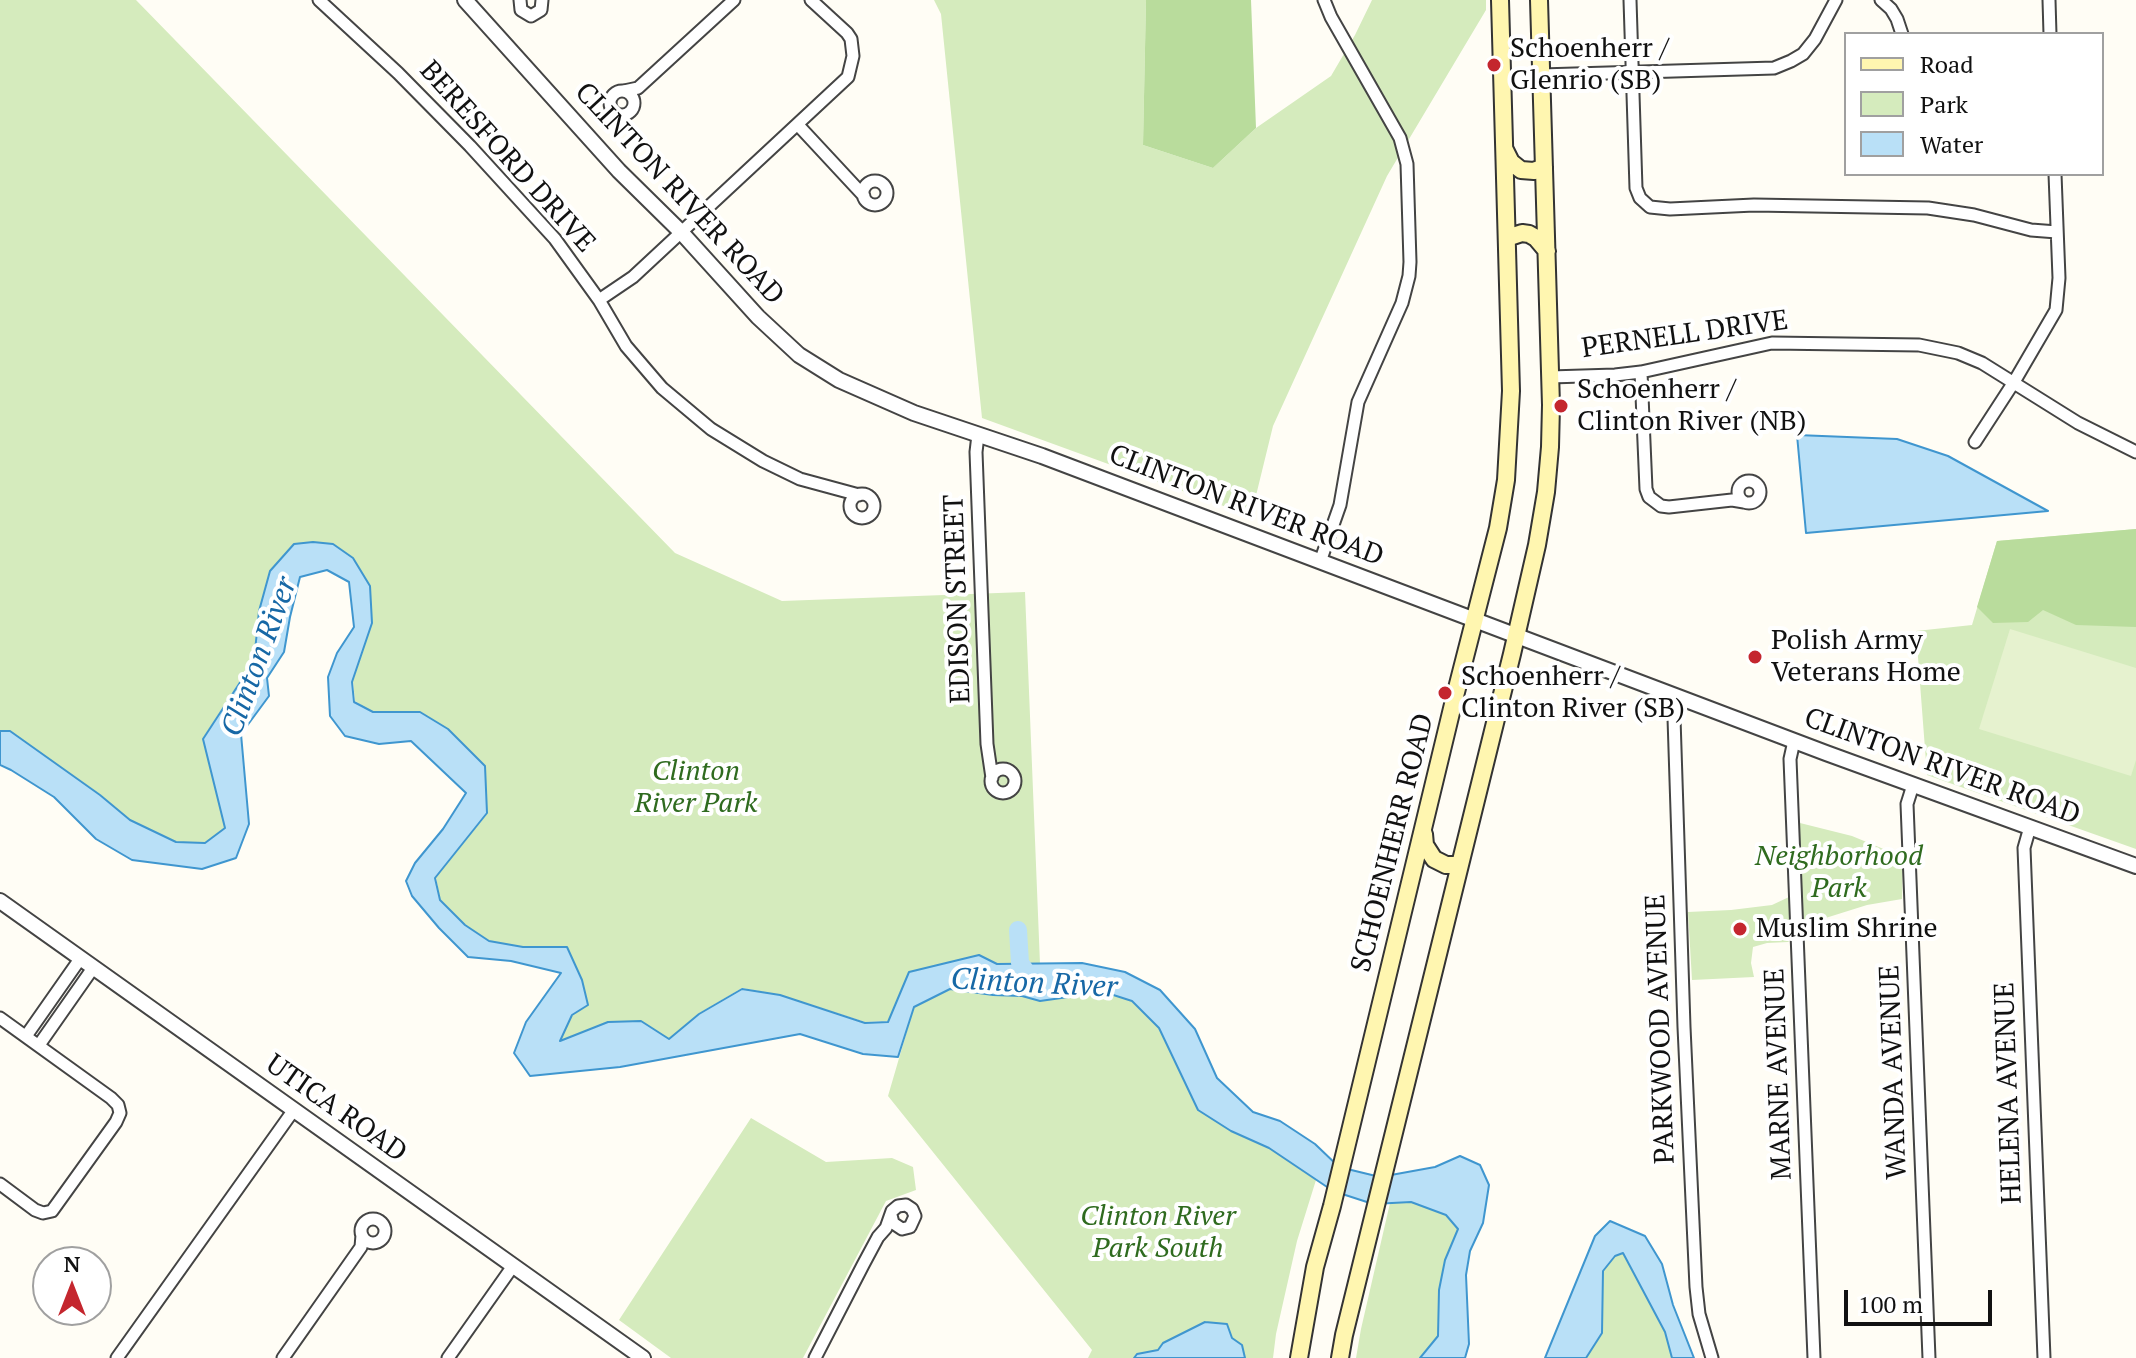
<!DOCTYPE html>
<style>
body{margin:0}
#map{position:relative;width:2136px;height:1358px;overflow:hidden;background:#fffdf5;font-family:"PT Serif",serif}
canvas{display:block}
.legend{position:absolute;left:1844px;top:32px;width:260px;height:144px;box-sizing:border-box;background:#fff;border:2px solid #a0a0a0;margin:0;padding:10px 14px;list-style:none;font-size:24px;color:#111}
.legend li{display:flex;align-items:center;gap:16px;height:40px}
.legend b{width:40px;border:2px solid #a0a0a0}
.north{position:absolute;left:32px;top:1246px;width:80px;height:80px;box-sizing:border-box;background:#fff;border:2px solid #a0a0a0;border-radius:50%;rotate:0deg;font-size:22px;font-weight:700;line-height:32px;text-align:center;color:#111}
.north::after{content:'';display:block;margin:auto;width:28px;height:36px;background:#c4262e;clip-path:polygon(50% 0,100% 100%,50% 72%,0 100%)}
.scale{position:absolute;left:1844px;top:1290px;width:148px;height:36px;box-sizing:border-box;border:4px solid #111;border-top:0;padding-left:10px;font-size:24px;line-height:28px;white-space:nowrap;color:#111;-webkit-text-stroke:6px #fff;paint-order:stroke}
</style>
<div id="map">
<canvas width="2136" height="1358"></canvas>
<ul class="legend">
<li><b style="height:10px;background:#fff6b0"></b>Road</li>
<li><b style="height:22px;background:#d5ebbd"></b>Park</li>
<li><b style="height:22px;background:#b9e0f7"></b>Water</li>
</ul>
<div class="north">N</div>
<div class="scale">100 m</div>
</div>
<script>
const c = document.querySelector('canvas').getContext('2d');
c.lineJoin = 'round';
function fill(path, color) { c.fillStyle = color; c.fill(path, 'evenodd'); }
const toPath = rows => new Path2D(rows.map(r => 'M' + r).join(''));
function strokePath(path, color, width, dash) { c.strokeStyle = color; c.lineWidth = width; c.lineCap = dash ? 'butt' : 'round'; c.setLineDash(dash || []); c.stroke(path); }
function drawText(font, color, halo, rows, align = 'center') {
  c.font = font + ' "PT Serif",serif'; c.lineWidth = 8; c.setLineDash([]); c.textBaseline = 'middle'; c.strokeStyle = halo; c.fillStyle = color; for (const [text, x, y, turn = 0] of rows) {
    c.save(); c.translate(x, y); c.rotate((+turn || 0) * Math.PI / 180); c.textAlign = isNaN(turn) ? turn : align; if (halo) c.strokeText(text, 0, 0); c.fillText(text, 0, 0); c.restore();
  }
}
fill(toPath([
 [0,0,136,0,675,553,782,601,1025,592,1040,964,997,964,978,956,909,972,889,1021,865,1022,780,995,742,988,698,1014,669,1039,641,1021,608,1022,560,1041,572,1016,588,1004,567,947,522,947,489,941,466,926,440,899,436,877,487,814,485,766,447,729,421,713,372,712,355,701,353,681,372,623,370,586,353,558,333,545,313,542,294,545,270,571,259,610,253,661,203,738,225,828,205,843,176,842,130,820,101,795,10,731,0,731],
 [934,0,1146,0,1143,145,1213,168,1256,128,1331,76,1355,35,1372,0,1486,0,1486,10,1387,176,1273,426,1251,516,982,418,941,14],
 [2136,529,2136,849,1927,775,1916,631,1972,625,1997,541],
 [1796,822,1852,836,1903,857,1902,899,1867,905,1816,921,1788,942,1767,943,1753,947,1751,963,1754,977,1692,980,1688,912,1731,910,1772,905,1789,897,1801,883],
 [950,989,993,995,1022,996,1040,1001,1103,992,1131,1001,1159,1028,1198,1110,1231,1131,1269,1148,1316,1180,1297,1241,1276,1334,1273,1358,1088,1358,1092,1350,888,1096,914,1007],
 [751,1118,826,1162,892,1158,913,1167,916,1190,886,1201,803,1358,671,1358,619,1320],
 [1411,1202,1446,1215,1458,1229,1445,1260,1439,1290,1438,1336,1420,1358,1356,1358,1361,1329,1390,1203],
 [1623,1253,1665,1332,1672,1358,1586,1358,1602,1333,1603,1271,1615,1256]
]), '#d5ebbd');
fill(toPath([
 [1146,0,1251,0,1256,128,1213,168,1143,145],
 [2136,529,2136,627,2076,625,2043,610,2028,622,1993,623,1977,607,1997,541]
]), '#b9dc9c');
fill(toPath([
 [2010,629,2136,668,2136,760,2131,776,1979,729]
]), '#e6f2cf');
const water = toPath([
 [1797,435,1897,439,1948,456,2048,511,1806,533,1797,435],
 [313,542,333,544,353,558,370,586,372,623,352,682,354,702,373,712,420,712,448,729,485,766,487,813,435,878,440,900,465,925,489,941,523,947,567,947,582,980,588,1005,572,1015,560,1041,608,1022,641,1021,669,1039,699,1014,742,989,780,995,865,1023,888,1022,909,972,979,955,997,964,1082,963,1125,972,1160,990,1195,1029,1217,1078,1253,1112,1280,1121,1315,1144,1339,1167,1380,1177,1435,1167,1460,1156,1480,1165,1489,1185,1483,1223,1470,1251,1466,1275,1469,1344,1465,1358,1420,1358,1438,1336,1439,1290,1445,1260,1458,1229,1446,1215,1411,1202,1373,1204,1333,1191,1269,1148,1231,1131,1198,1110,1159,1028,1132,1001,1104,992,1040,1001,1022,996,993,995,950,989,914,1007,898,1057,863,1054,800,1034,620,1067,530,1076,514,1053,526,1022,561,973,511,961,468,957,439,928,412,896,406,881,415,863,443,829,466,793,411,741,379,744,345,736,330,716,328,677,337,653,354,627,349,582,327,570,300,577,290,617,284,652,267,678,269,696,241,734,249,824,236,858,202,869,132,860,96,839,54,797,11,770,0,765,0,731,10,731,100,795,130,820,176,842,205,843,225,828,203,739,254,661,259,611,270,571,294,544,313,542],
 [1610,1221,1645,1236,1662,1264,1673,1305,1694,1358,1672,1358,1665,1332,1623,1253,1615,1256,1603,1271,1602,1333,1586,1358,1545,1358,1595,1236,1610,1221],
 [1205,1322,1227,1324,1232,1338,1242,1345,1245,1358,1134,1358,1137,1354,1158,1350,1163,1343,1205,1322]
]);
fill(water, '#b9e0f7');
strokePath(water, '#3f96cf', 2);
strokePath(toPath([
 [1018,930,1020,963,1034,983]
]), '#b9e0f7', 18);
const minor = toPath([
 [319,0,398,73,470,146,555,239,599,300,626,346,662,388,711,429,763,461,800,479,859,495],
 [520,0,521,10,531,16,541,10,542,0],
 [1630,0,1636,188,1640,198,1650,207,1670,209,1754,205,1928,208,1974,215,2031,230,2057,232],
 [1881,0,1891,9,1897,19,1902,34],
 [2049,0,2050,34],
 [1541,75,1774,68,1791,61,1803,54,1815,39,1836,0],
 [624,91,638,88,734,0],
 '610 103a12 12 0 1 1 24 0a12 12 0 1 1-24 0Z',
 [798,125,864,196],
 '863 193a12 12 0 1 1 24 0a12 12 0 1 1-24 0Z',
 [599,300,633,277,848,77,853,56,851,39,847,33,811,0],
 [1641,372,1646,489,1649,497,1661,506,1669,507,1732,500,1744,502],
 [1550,377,1615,375,1641,372,1772,343,1919,345,1958,353,1982,363,2078,423,2136,452],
 [978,435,976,452,987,744,992,778],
 [1975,442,2014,382,2056,310,2059,278,2055,174],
 '1738 492a11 11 0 1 1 22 0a11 11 0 1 1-22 0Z',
 '850 506a12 12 0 1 1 24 0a12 12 0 1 1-24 0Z',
 [1320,562,1340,505,1358,402,1402,303,1409,276,1410,262,1407,164,1400,138,1331,17,1324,0],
 [1679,698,1674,718,1684,1027,1696,1287,1699,1314,1712,1358],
 [1794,741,1790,759,1814,1358],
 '991 781a12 12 0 1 1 24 0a12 12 0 1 1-24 0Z',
 [1913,785,1907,804,1929,1358],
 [2030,827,2024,848,2044,1358],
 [0,1018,111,1098,118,1105,120,1113,116,1122,52,1211,43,1213,35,1210,0,1184],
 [26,1036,80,959],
 [39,1045,93,968],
 '361 1231a12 12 0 1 1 24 0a12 12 0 1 1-24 0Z',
 [117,1358,293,1111],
 [283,1358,361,1247,362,1235],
 [448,1358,513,1266],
 [815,1358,863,1265,878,1237,886,1228,892,1211,898,1206,906,1205,912,1209,915,1216,910,1227,902,1229,893,1223,891,1215]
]);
const tertiary = toPath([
 [465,0,619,171,681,232,758,317,799,355,839,380,914,413,1042,456,1826,753,2136,866],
 [0,901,643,1358]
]);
const secondary = toPath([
 [1505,150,1511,162,1521,170,1534,171,1544,167],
 [1507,238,1522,233,1529,234,1536,238,1547,251],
 [1424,834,1425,845,1434,859,1446,865,1459,865],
 [1299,1358,1315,1267,1332,1206,1455,696,1498,528,1506,480,1511,391,1500,0],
 [1340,1358,1344,1335,1512,654,1537,545,1546,492,1550,447,1551,405,1539,0]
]);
strokePath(minor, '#444', 15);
strokePath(tertiary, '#444', 18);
strokePath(secondary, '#333', 20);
strokePath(minor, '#fff', 11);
strokePath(tertiary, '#fff', 14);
strokePath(secondary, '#fff6b0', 16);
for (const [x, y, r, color] of [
 [1494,65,8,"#c4262e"],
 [1561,406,8,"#c4262e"],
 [1755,657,8,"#c4262e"],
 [1445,693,8,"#c4262e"],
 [1740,929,8,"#c4262e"]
]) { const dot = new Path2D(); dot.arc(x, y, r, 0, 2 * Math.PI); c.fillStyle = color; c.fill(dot); strokePath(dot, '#fff', 3); }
drawText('28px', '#111', '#fff', [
 ["Schoenherr /",1510,49],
 ["Glenrio (SB)",1510,81],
 ["Schoenherr /",1577,390],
 ["Clinton River (NB)",1577,422],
 ["Polish Army",1771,641],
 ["Veterans Home",1771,673],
 ["Schoenherr /",1461,677],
 ["Clinton River (SB)",1461,709],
 ["Muslim Shrine",1756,929]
], 'left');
drawText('28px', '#111', '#fff', [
 ["BERESFORD DRIVE",507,157,48],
 ["CLINTON RIVER ROAD",679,194,47],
 ["PERNELL DRIVE",1685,335,-8],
 ["CLINTON RIVER ROAD",1246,506,21],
 ["EDISON STREET",958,599,-92],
 ["CLINTON RIVER ROAD",1942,767,20],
 ["SCHOENHERR ROAD",1393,843,-76],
 ["PARKWOOD AVENUE",1661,1029,-92],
 ["WANDA AVENUE",1894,1072,-92],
 ["MARNE AVENUE",1779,1074,-92],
 ["HELENA AVENUE",2009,1093,-92],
 ["UTICA ROAD",336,1109,35]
]);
drawText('italic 28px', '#2f6b1f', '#fff', [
 ["Clinton",696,772],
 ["River Park",696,804],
 ["Neighborhood",1839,857],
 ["Park",1839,889],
 ["Clinton River",1158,1217],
 ["Park South",1158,1249]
]);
drawText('italic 30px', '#1768a6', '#fff', [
 ["Clinton River",260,657,-70],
 ["Clinton River",1034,984,3]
]);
</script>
